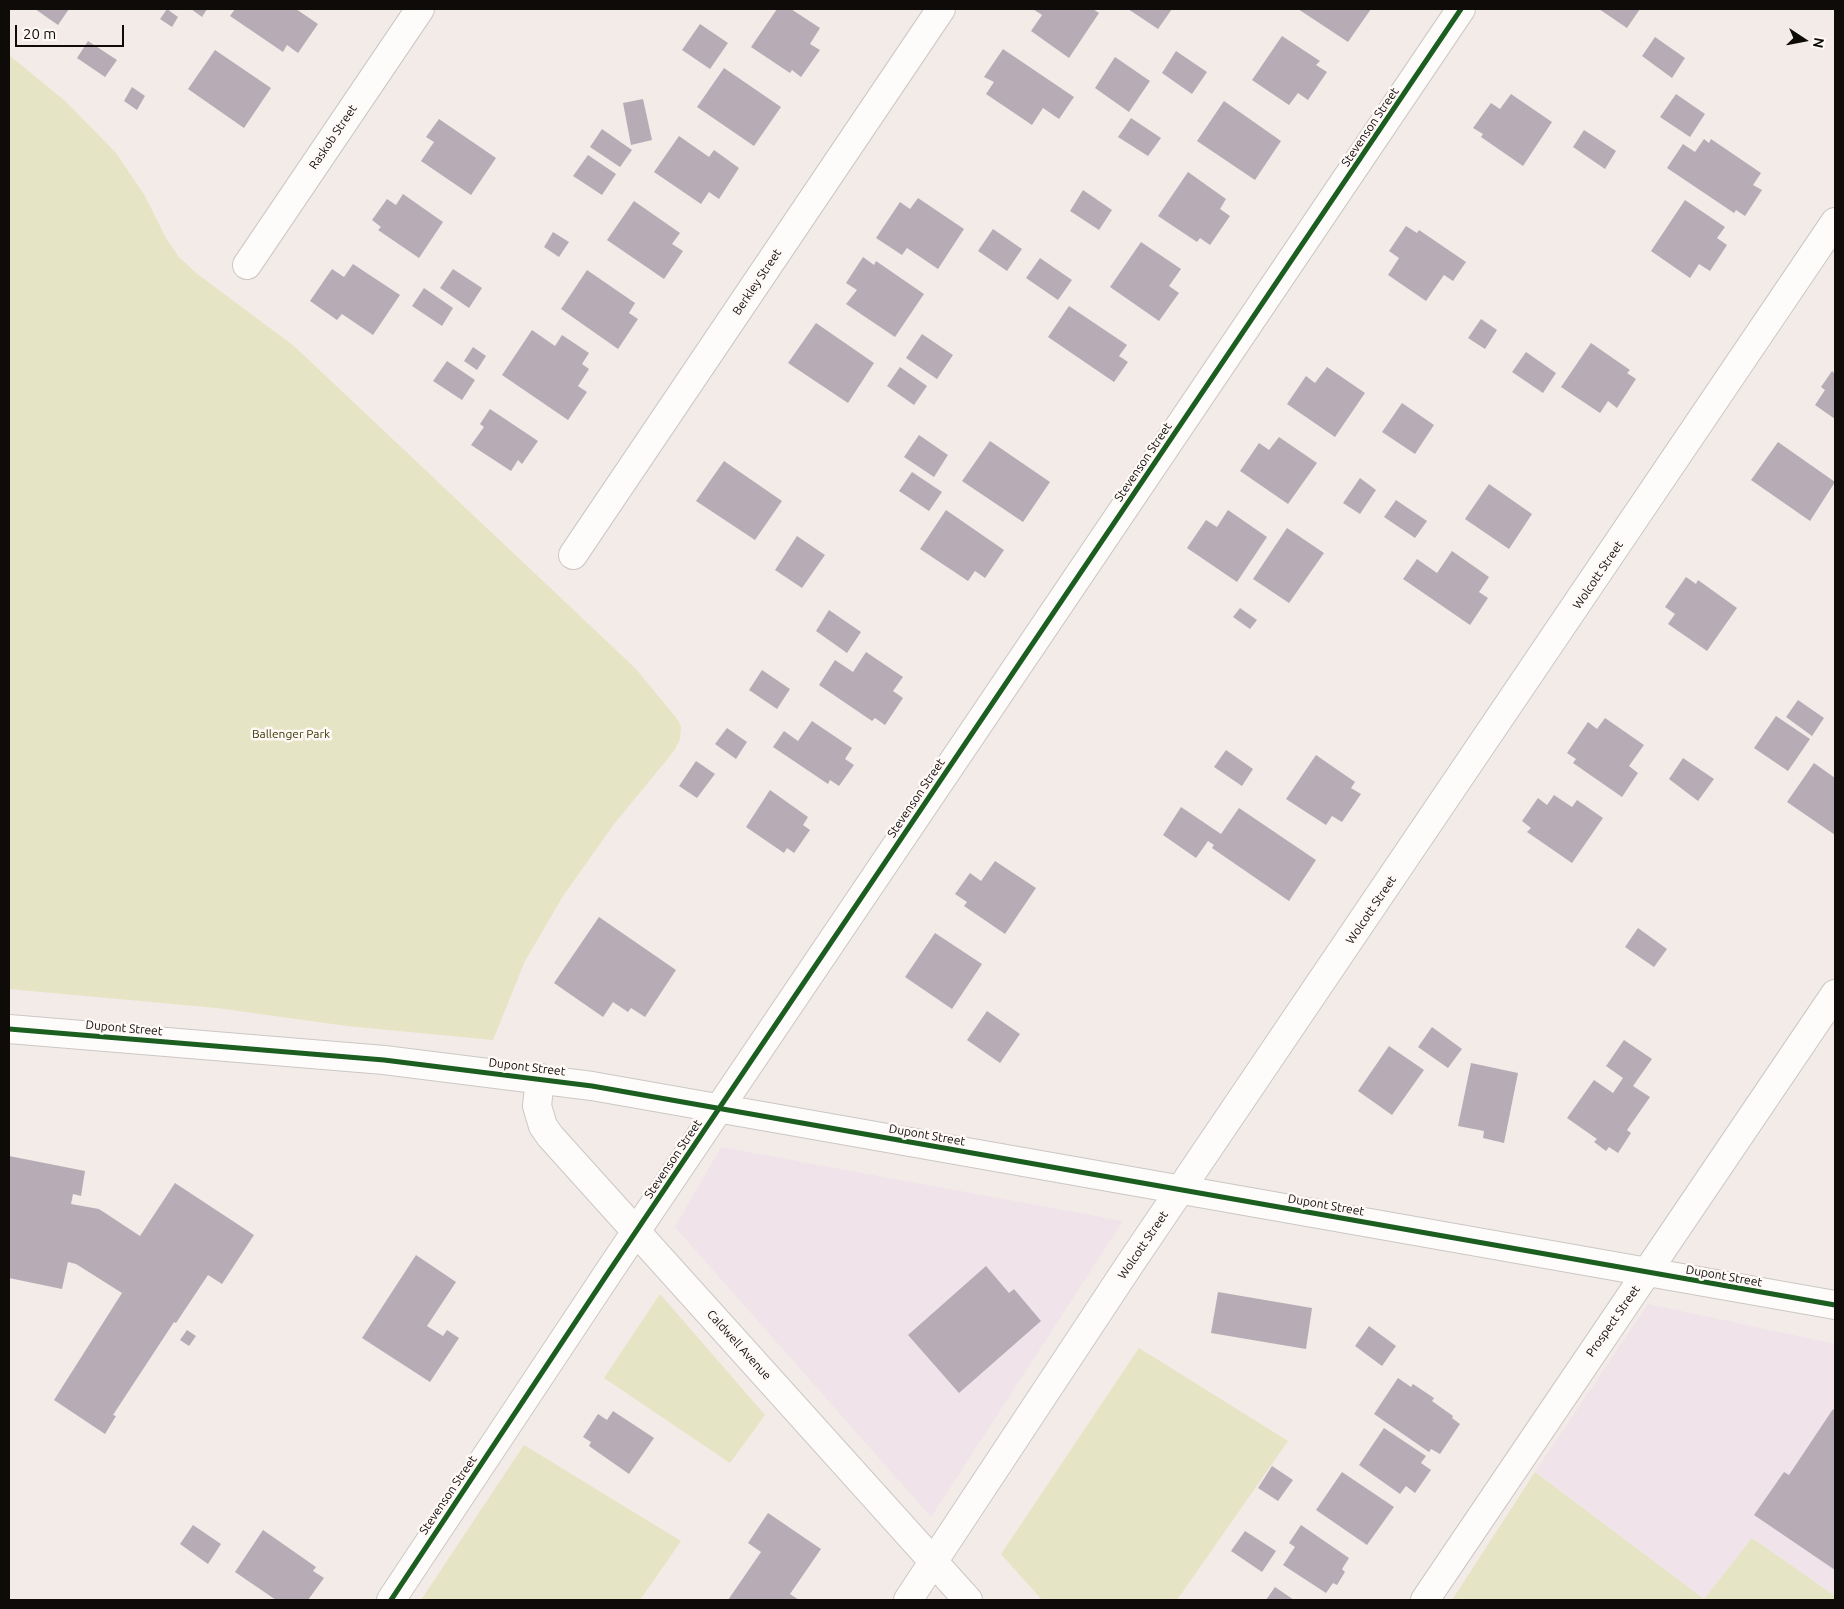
<!DOCTYPE html>
<style>
body{margin:0}
#map{position:relative;width:1844px;height:1609px;overflow:hidden;background:#f2ebe7;font-family:Ubuntu,sans-serif}
canvas{display:block}
.frame{position:absolute;inset:0;border:10px solid #0f0b09;pointer-events:none}
.north{position:absolute;left:1779px;top:15px;width:50px;height:50px;-webkit-text-stroke:4px #fef9f6;paint-order:stroke;rotate:101deg;font-size:14px;font-weight:700;line-height:20px;text-align:center;color:#0f0b09}
.north::after{content:'';display:block;margin:auto;width:18px;height:22px;background:#0f0b09;clip-path:polygon(50% 0,100% 100%,50% 72%,0 100%)}
.scale{position:absolute;left:15px;top:25px;width:109px;height:22px;box-sizing:border-box;border:2px solid #0f0b09;border-top:0;padding-left:6px;font-size:15px;line-height:18px;white-space:nowrap;color:#0f0b09;-webkit-text-stroke:4px #fef9f6;paint-order:stroke}
</style>
<div id="map">
<canvas width="1844" height="1609"></canvas>
<div class="frame"></div>
<div class="north">N</div>
<div class="scale">20 m</div>
</div>
<script>
const c = document.querySelector('canvas').getContext('2d');
c.lineJoin = 'round';
function fill(path, color) { c.fillStyle = color; c.fill(path, 'evenodd'); }
const toPath = rows => new Path2D(rows.map(r => 'M' + r).join(''));
function strokePath(path, color, width, dash) { c.strokeStyle = color; c.lineWidth = width; c.lineCap = dash ? 'butt' : 'round'; c.setLineDash(dash || []); c.stroke(path); }
function drawText(font, color, halo, rows, align = 'center') {
  c.font = font + ' Ubuntu,sans-serif'; c.lineWidth = 5; c.setLineDash([]); c.textBaseline = 'middle'; c.strokeStyle = halo; c.fillStyle = color; for (const [text, x, y, turn = 0] of rows) {
    c.save(); c.translate(x, y); c.rotate((+turn || 0) * Math.PI / 180); c.textAlign = isNaN(turn) ? turn : align; if (halo) c.strokeText(text, 0, 0); c.fillText(text, 0, 0); c.restore();
  }
}
fill(toPath([
 [721,1147,1123,1221,931,1517,675,1227],
 [1648,1304,1835,1344,1835,1596,1752,1538,1704,1599,1535,1472]
]), '#f0e3ea');
fill(toPath([
 [9,55,65,101,116,153,145,196,167,240,179,257,196,273,294,346,635,668,678,720,681,727,680,739,674,751,614,824,563,896,525,961,493,1040,347,1026,217,1008,9,989],
 [660,1294,765,1415,730,1463,604,1378],
 [1139,1348,1288,1441,1177,1600,1042,1600,1001,1554],
 [524,1445,681,1541,640,1600,421,1600],
 [1535,1472,1704,1599,1752,1538,1835,1596,1835,1600,1452,1600]
]), '#e5e4c4');
fill(toPath([
 [35,9,69,9,58,25],
 [167,9,178,17,172,27,160,19],
 [191,9,207,9,202,17],
 [235,9,296,9,318,24,298,53,287,45,283,52,230,16],
 [777,9,791,9,820,28,810,44,820,50,801,77,792,70,790,73,751,47],
 [1033,9,1093,9,1099,13,1069,58,1031,31,1042,15],
 [1128,9,1172,9,1158,29],
 [1298,9,1371,9,1348,42],
 [1599,9,1640,9,1627,28],
 [700,24,728,43,710,69,682,50],
 [1282,36,1320,61,1316,65,1327,72,1308,100,1298,93,1289,105,1252,80],
 [1655,37,1685,58,1672,78,1642,56],
 [88,41,117,60,105,77,77,58],
 [1003,49,1074,97,1059,119,1043,108,1032,125,986,94,994,82,984,77],
 [215,50,271,88,244,128,188,89],
 [1176,51,1207,72,1192,94,1162,73],
 [1115,57,1150,81,1129,112,1095,88],
 [724,68,781,107,754,146,697,107],
 [132,87,145,96,137,110,124,101],
 [1511,94,1552,122,1523,166,1481,137,1483,134,1473,128,1491,103,1500,109],
 [1676,94,1705,114,1690,137,1660,117],
 [643,99,652,140,631,145,623,103],
 [1224,101,1281,141,1255,180,1197,141],
 [1131,118,1161,138,1148,156,1118,137],
 [439,119,496,158,471,195,421,161,434,142,426,137],
 [602,129,632,150,620,167,590,147],
 [1584,130,1616,151,1605,169,1573,147],
 [679,136,709,157,714,150,739,168,719,199,709,192,701,204,654,172],
 [1704,139,1709,143,1711,139,1761,173,1753,185,1762,190,1745,216,1736,210,1734,213,1667,168,1683,144,1695,152],
 [588,155,616,174,602,195,573,176],
 [1188,172,1226,199,1220,209,1230,216,1210,245,1200,238,1197,242,1158,216],
 [1083,190,1112,210,1099,230,1070,211],
 [403,194,443,222,419,258,378,230,381,227,372,220,387,199,396,205],
 [918,198,964,229,938,269,907,248,902,255,876,238,900,202,910,209],
 [1685,200,1725,227,1717,238,1727,245,1710,271,1699,264,1690,278,1651,251],
 [634,201,680,233,672,244,683,251,664,279,607,240],
 [1406,226,1417,233,1419,230,1466,262,1453,281,1444,275,1426,301,1388,275,1399,258,1389,251],
 [993,229,1022,249,1007,271,978,251],
 [553,232,569,242,559,257,544,247],
 [1141,242,1181,269,1169,286,1179,293,1159,321,1110,287],
 [863,257,874,265,876,261,924,294,895,337,846,304,857,290,846,283],
 [1040,258,1072,280,1058,300,1026,278],
 [353,264,400,295,373,335,342,314,337,320,310,301,332,269,344,277],
 [453,269,482,288,469,308,440,288],
 [587,270,635,303,629,313,638,319,618,349,561,309],
 [424,288,453,308,442,326,412,306],
 [1069,306,1127,345,1119,356,1128,362,1114,382,1048,337],
 [1481,319,1497,330,1485,349,1468,338],
 [816,323,874,363,848,403,788,363],
 [532,330,555,346,562,335,589,353,582,364,589,369,578,386,587,392,568,420,502,375],
 [922,334,953,355,937,379,906,358],
 [1591,343,1630,370,1627,373,1636,379,1617,408,1608,401,1600,413,1561,387],
 [473,347,486,356,477,370,464,361],
 [1526,352,1556,373,1543,393,1512,372],
 [447,361,475,380,462,400,433,381],
 [900,367,927,386,914,405,887,386],
 [1327,367,1365,393,1335,437,1287,404,1306,376,1315,383],
 [1832,371,1835,374,1835,419,1815,405,1825,390,1821,387],
 [1402,403,1434,425,1415,454,1382,432],
 [490,409,538,441,522,464,518,460,511,471,471,445,484,427,480,424],
 [919,435,948,455,934,477,904,457],
 [1279,437,1317,463,1288,504,1240,471,1259,443,1269,450],
 [990,441,1050,482,1023,522,962,481],
 [1778,442,1835,482,1810,521,1751,480],
 [724,461,782,501,755,540,696,501],
 [912,472,942,492,929,511,899,491],
 [1360,478,1376,490,1360,514,1343,503],
 [1489,484,1532,514,1509,549,1465,519],
 [1396,500,1427,521,1415,538,1384,517],
 [946,510,1004,550,985,578,975,571,968,581,920,549],
 [1228,510,1267,537,1237,582,1187,548,1206,520,1217,527],
 [1287,528,1324,553,1289,603,1253,579],
 [797,536,825,555,802,588,775,570],
 [1452,551,1489,577,1479,592,1488,598,1470,625,1403,579,1417,559,1437,573],
 [1686,577,1696,584,1698,580,1737,608,1707,651,1668,624,1675,614,1665,607],
 [1240,608,1257,620,1250,629,1233,617],
 [829,610,861,632,847,653,816,631],
 [866,652,903,677,893,691,903,698,885,725,875,718,872,721,819,685,835,660,853,672],
 [762,670,790,689,777,709,749,690],
 [1798,700,1824,718,1812,736,1786,717],
 [1776,716,1810,739,1788,771,1754,748],
 [1605,718,1644,745,1629,766,1638,773,1622,797,1573,763,1576,759,1567,753,1588,722,1597,729],
 [812,721,852,748,845,759,854,765,839,786,830,780,828,784,773,747,784,731,798,741],
 [727,728,747,742,736,759,715,744],
 [1226,750,1253,769,1242,786,1214,767],
 [1316,755,1355,782,1351,788,1361,794,1342,822,1332,816,1326,825,1286,799],
 [1683,758,1714,779,1698,801,1669,779],
 [696,761,715,774,697,798,679,786],
 [1814,763,1835,778,1835,835,1787,802],
 [770,790,808,817,803,825,810,830,794,853,787,848,784,853,746,827],
 [1554,795,1572,807,1577,800,1603,818,1572,863,1527,832,1531,828,1522,821,1538,798,1547,805],
 [1181,807,1221,834,1239,808,1316,860,1289,901,1212,848,1214,845,1208,841,1196,858,1163,835],
 [995,861,1036,888,1005,934,964,906,967,902,955,894,970,873,981,881],
 [599,917,676,970,645,1017,631,1008,628,1012,613,1002,603,1017,554,983],
 [1638,928,1667,949,1654,967,1625,947],
 [935,933,982,964,952,1009,905,977],
 [987,1011,1020,1034,1000,1063,967,1040],
 [1432,1027,1462,1049,1448,1068,1418,1047],
 [1624,1040,1652,1059,1633,1086,1650,1097,1627,1130,1631,1133,1618,1153,1609,1147,1606,1151,1594,1142,1597,1139,1567,1118,1594,1080,1613,1093,1623,1078,1606,1066],
 [1389,1046,1424,1070,1392,1115,1358,1091],
 [1471,1063,1518,1073,1504,1143,1483,1138,1484,1131,1458,1126],
 [9,1156,85,1171,81,1196,73,1194,71,1204,99,1209,140,1236,175,1183,254,1235,222,1284,208,1275,176,1323,174,1322,113,1415,116,1416,105,1434,54,1400,122,1293,76,1264,68,1262,62,1289,9,1278],
 [416,1255,456,1282,427,1326,443,1336,447,1330,459,1338,430,1382,362,1338],
 [986,1266,1009,1293,1014,1289,1041,1321,959,1393,908,1335],
 [1218,1292,1312,1308,1306,1349,1211,1333],
 [1369,1326,1396,1346,1382,1366,1355,1346],
 [187,1330,196,1336,189,1346,180,1340],
 [1398,1378,1411,1387,1413,1384,1434,1398,1432,1401,1453,1416,1452,1418,1460,1424,1440,1454,1431,1449,1429,1452,1374,1414],
 [1833,1409,1835,1411,1835,1570,1754,1515,1784,1472,1789,1475],
 [613,1411,654,1438,629,1474,589,1446,591,1442,583,1437,598,1414,607,1420],
 [1384,1428,1426,1456,1421,1463,1431,1470,1415,1493,1406,1486,1400,1494,1359,1465],
 [1272,1466,1293,1480,1278,1501,1258,1488],
 [1342,1472,1394,1507,1367,1545,1316,1510],
 [768,1513,821,1549,790,1594,799,1600,728,1600,761,1552,748,1543],
 [193,1525,221,1544,208,1564,180,1544],
 [1301,1525,1349,1558,1342,1569,1345,1572,1337,1585,1333,1583,1326,1593,1283,1565,1295,1547,1289,1543],
 [263,1530,316,1567,313,1571,324,1578,308,1600,276,1600,235,1572],
 [1245,1531,1276,1551,1262,1572,1231,1551],
 [1275,1587,1294,1600,1266,1600]
]), '#b7acb6');
const street = toPath([
 [247,265,420,9],
 [573,555,941,9],
 [540,1078,537,1106,543,1126,550,1136,968,1600],
 [391,1600,612,1267,1461,9],
 [908,1600,1130,1264,1835,222],
 [1425,1600,1835,994]
]);
const secondary = toPath([
 [9,1029,384,1060,592,1086,1835,1305]
]);
strokePath(street, '#ccc7c4', 30);
strokePath(secondary, '#ccc7c4', 30);
strokePath(street, '#fdfcfb', 28);
strokePath(secondary, '#fdfcfb', 28);
strokePath(toPath([
 [9,1029,384,1060,592,1086,1835,1305],
 [391,1600,612,1267,1461,9]
]), '#1b5e20', 5);
drawText('12px', '#0f0b09', '#fef9f6', [
 ["Stevenson Street",1370,127,-56],
 ["Raskob Street",333,137,-56],
 ["Berkley Street",757,282,-56],
 ["Stevenson Street",1143,462,-56],
 ["Wolcott Street",1598,575,-56],
 ["Stevenson Street",916,798,-56],
 ["Wolcott Street",1371,910,-56],
 ["Dupont Street",124,1028,5],
 ["Dupont Street",527,1067,7],
 ["Dupont Street",927,1135,10],
 ["Stevenson Street",673,1159,-56],
 ["Dupont Street",1326,1205,10],
 ["Wolcott Street",1143,1245,-56],
 ["Dupont Street",1724,1276,10],
 ["Prospect Street",1613,1321,-55],
 ["Caldwell Avenue",739,1345,48],
 ["Stevenson Street",448,1495,-56]
]);
drawText('12px', '#393a00', '#fef9f6', [
 ["Ballenger Park",291,734]
]);
</script>
